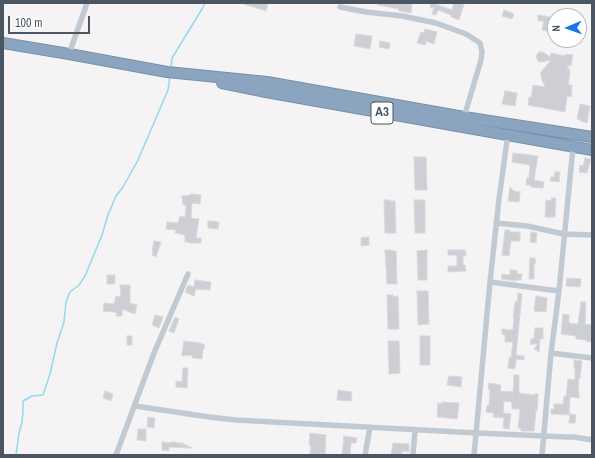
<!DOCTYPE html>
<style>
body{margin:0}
#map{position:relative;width:595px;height:458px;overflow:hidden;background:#f5f3f3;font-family:"Archivo Narrow",sans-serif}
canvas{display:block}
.frame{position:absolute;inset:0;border:4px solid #4a5661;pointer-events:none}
.north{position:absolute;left:547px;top:8px;width:40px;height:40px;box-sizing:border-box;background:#fff;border:1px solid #b7bbc0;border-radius:50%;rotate:268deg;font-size:11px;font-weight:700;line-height:16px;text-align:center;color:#4a5661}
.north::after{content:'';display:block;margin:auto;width:14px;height:18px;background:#1a73e8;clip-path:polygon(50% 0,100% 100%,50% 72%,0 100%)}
.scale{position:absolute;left:8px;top:16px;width:82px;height:18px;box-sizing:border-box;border:2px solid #4a5661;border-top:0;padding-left:5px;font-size:12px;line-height:14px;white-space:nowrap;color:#4a5661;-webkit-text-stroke:3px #fff;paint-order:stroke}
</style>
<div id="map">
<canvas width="595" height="458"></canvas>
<div class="frame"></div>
<div class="north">N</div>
<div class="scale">100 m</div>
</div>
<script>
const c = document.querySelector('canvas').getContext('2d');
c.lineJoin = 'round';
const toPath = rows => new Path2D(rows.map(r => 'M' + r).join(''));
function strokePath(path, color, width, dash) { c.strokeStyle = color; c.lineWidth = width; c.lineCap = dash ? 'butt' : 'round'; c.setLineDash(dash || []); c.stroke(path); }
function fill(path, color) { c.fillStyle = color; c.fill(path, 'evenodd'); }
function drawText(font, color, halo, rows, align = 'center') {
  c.font = font + ' "Archivo Narrow",sans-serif'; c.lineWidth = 4; c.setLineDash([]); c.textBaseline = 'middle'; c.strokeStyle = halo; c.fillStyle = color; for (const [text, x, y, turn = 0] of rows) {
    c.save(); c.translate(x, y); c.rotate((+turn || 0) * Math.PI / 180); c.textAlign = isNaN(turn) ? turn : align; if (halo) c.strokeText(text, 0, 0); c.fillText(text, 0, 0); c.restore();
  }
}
strokePath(toPath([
 [171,68,172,58,202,9,205,3],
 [16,455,19,433,22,422,23,412,23,401,32,396,43,395,50,374,57,343,64,322,66,302,70,292,79,285,85,276,102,235,108,215,116,196,123,187,138,160,168,90,170,76]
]), '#90daee', 1.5);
const building = toPath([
 [244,3,268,3,266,11,244,4,244,3],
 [378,3,412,3,411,13,399,11,399,9,378,5,378,3],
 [431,3,435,4,452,10,454,3,461,3,461,4,464,4,459,20,451,17,451,15,438,10,436,15,432,14,434,8,430,8,431,3],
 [504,10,514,14,512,19,502,16,504,10],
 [538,15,555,18,555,25,552,24,550,32,542,30,544,21,538,21,538,15],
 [425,29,437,32,434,44,426,41,425,45,417,43,421,32,424,33,425,29],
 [356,34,372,36,370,49,354,46,356,34],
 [380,41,390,43,389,49,379,47,380,41],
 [539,52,543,52,550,57,551,53,565,56,565,54,573,55,571,66,567,65,570,72,568,85,572,85,571,91,572,91,571,97,567,96,565,112,528,105,529,97,531,98,533,85,545,87,541,77,541,72,551,60,541,62,538,61,536,56,538,53,539,52],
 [505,91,517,93,515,106,502,104,505,91],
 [580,104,590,106,587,123,580,121,581,120,577,119,580,104],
 [513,153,538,156,534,180,544,182,543,188,531,187,531,185,526,185,527,178,529,178,530,165,512,162,513,153],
 [414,157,426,157,427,190,415,190,414,157],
 [585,158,591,159,587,173,579,172,580,165,583,166,585,158],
 [555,172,560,172,559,182,550,181,551,177,554,177,555,172],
 [510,187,514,191,520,192,519,202,508,201,510,187],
 [191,194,201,195,200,204,192,203,191,218,199,219,196,238,201,238,201,243,189,243,189,242,185,242,185,235,175,233,176,230,166,229,167,222,178,223,180,216,185,217,186,205,183,205,182,196,191,195,191,194],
 [552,198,556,198,555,217,545,217,546,200,551,201,552,198],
 [384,200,390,200,390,201,395,201,396,233,385,233,384,200],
 [414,200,425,200,425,233,415,233,414,200],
 [208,221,219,222,218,229,208,228,208,221],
 [505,230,510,230,510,232,520,232,520,241,511,241,509,256,502,255,505,230],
 [531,232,537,233,536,243,530,242,531,232],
 [369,237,369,245,361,246,361,238,369,237],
 [154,241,161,242,156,257,152,255,153,252,152,251,154,241],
 [385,250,391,250,391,251,396,251,397,284,387,284,385,250],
 [427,250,427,280,418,280,417,251,427,250],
 [448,250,465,250,466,256,463,256,463,265,465,265,466,271,448,272,448,266,457,266,457,255,448,255,448,250],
 [530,258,535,258,534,259,536,259,535,264,534,264,534,279,529,279,530,258],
 [510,270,517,270,517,274,522,274,521,280,516,280,516,281,501,279,502,274,510,275,510,270],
 [107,275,115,275,115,284,107,284,107,275],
 [567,278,581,279,580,287,566,286,567,278],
 [195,280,211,282,210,290,196,289,194,296,185,292,188,285,194,287,195,280],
 [120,285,130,285,130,303,137,305,135,314,122,309,122,316,116,316,117,313,114,312,103,311,104,303,114,304,116,296,121,297,120,285],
 [417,291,428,291,429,324,418,325,417,291],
 [518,293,522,294,516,355,524,356,524,360,516,359,515,369,508,368,509,358,511,358,513,342,505,342,505,335,502,334,502,329,513,330,514,318,513,318,515,302,517,302,518,293],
 [387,295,393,295,393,297,398,296,399,329,388,329,387,295],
 [536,296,547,298,546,312,534,311,536,296],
 [581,302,586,302,585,324,592,325,592,342,586,341,586,340,576,339,576,336,561,334,563,314,569,315,569,323,578,324,581,302],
 [155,315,163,317,159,328,152,325,155,315],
 [175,317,179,319,174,333,169,331,175,317],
 [535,328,543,328,543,339,540,339,539,352,534,349,538,344,530,344,531,339,534,339,535,328],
 [127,336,132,336,132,345,127,345,127,336],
 [420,336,430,336,430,365,420,365,420,336],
 [184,341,200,343,205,345,203,351,202,359,192,358,192,355,182,356,182,353,184,341],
 [388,341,399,341,400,373,389,374,388,341],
 [574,360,582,361,580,378,579,378,578,392,579,392,579,398,570,397,569,415,551,414,551,409,554,409,554,404,563,404,564,396,566,397,568,379,575,380,575,368,574,368,574,360],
 [183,368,188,368,187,388,176,387,176,381,182,382,183,368],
 [514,375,519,375,519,393,534,395,534,394,538,394,537,411,536,410,534,431,521,431,521,428,518,428,520,409,512,409,512,402,504,401,503,413,511,414,509,429,503,428,504,418,493,417,494,413,486,412,487,405,489,406,490,389,488,389,489,383,501,385,500,391,513,392,514,375],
 [449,376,462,377,461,387,447,385,449,376],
 [338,390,352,392,351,401,337,400,338,390],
 [105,391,113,394,111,401,103,398,105,391],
 [442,402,459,403,457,419,437,417,438,403,442,404,442,402],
 [570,414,576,415,575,423,569,423,570,414],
 [148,417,155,418,154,428,147,427,148,417],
 [138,429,146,429,146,441,137,440,138,429],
 [310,433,326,435,325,454,320,453,320,455,312,455,312,454,310,454,311,445,309,445,310,433],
 [344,436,357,438,356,443,351,443,350,455,342,455,344,436],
 [162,442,171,443,171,442,176,442,176,443,182,443,192,448,169,447,169,451,162,450,162,442],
 [393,443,409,444,409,452,402,451,402,454,395,454,395,455,391,455,393,443]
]);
fill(building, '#cdcfd5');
strokePath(building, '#d7d9de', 1);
const highway = toPath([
 [3,43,69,54,167,72,267,82,464,117,592,137],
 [222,83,266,92,592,150]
]);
strokePath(highway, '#7690ad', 12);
strokePath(toPath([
 [340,7,366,12,402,16,436,23,466,34,480,43,482,52,481,60,464,117],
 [69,54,87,3],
 [496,223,527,226,564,234,592,235],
 [490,282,559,291],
 [551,353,592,358],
 [135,406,209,417,236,420,477,433,567,437,574,437,592,440],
 [116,455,154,353,188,274],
 [365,455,370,427],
 [413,455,415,430],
 [474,455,490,282,499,199,508,133],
 [542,455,551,353,559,291,573,147]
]), '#c1cad2', 5.5);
strokePath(highway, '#8ba5c1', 10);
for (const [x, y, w] of [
 [382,113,22]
]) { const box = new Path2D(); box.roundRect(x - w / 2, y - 11, w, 22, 3); c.fillStyle = '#fff'; c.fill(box); strokePath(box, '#4a5661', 1); }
drawText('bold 13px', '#4a5661', null, [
 ["A3",382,113]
]);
</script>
